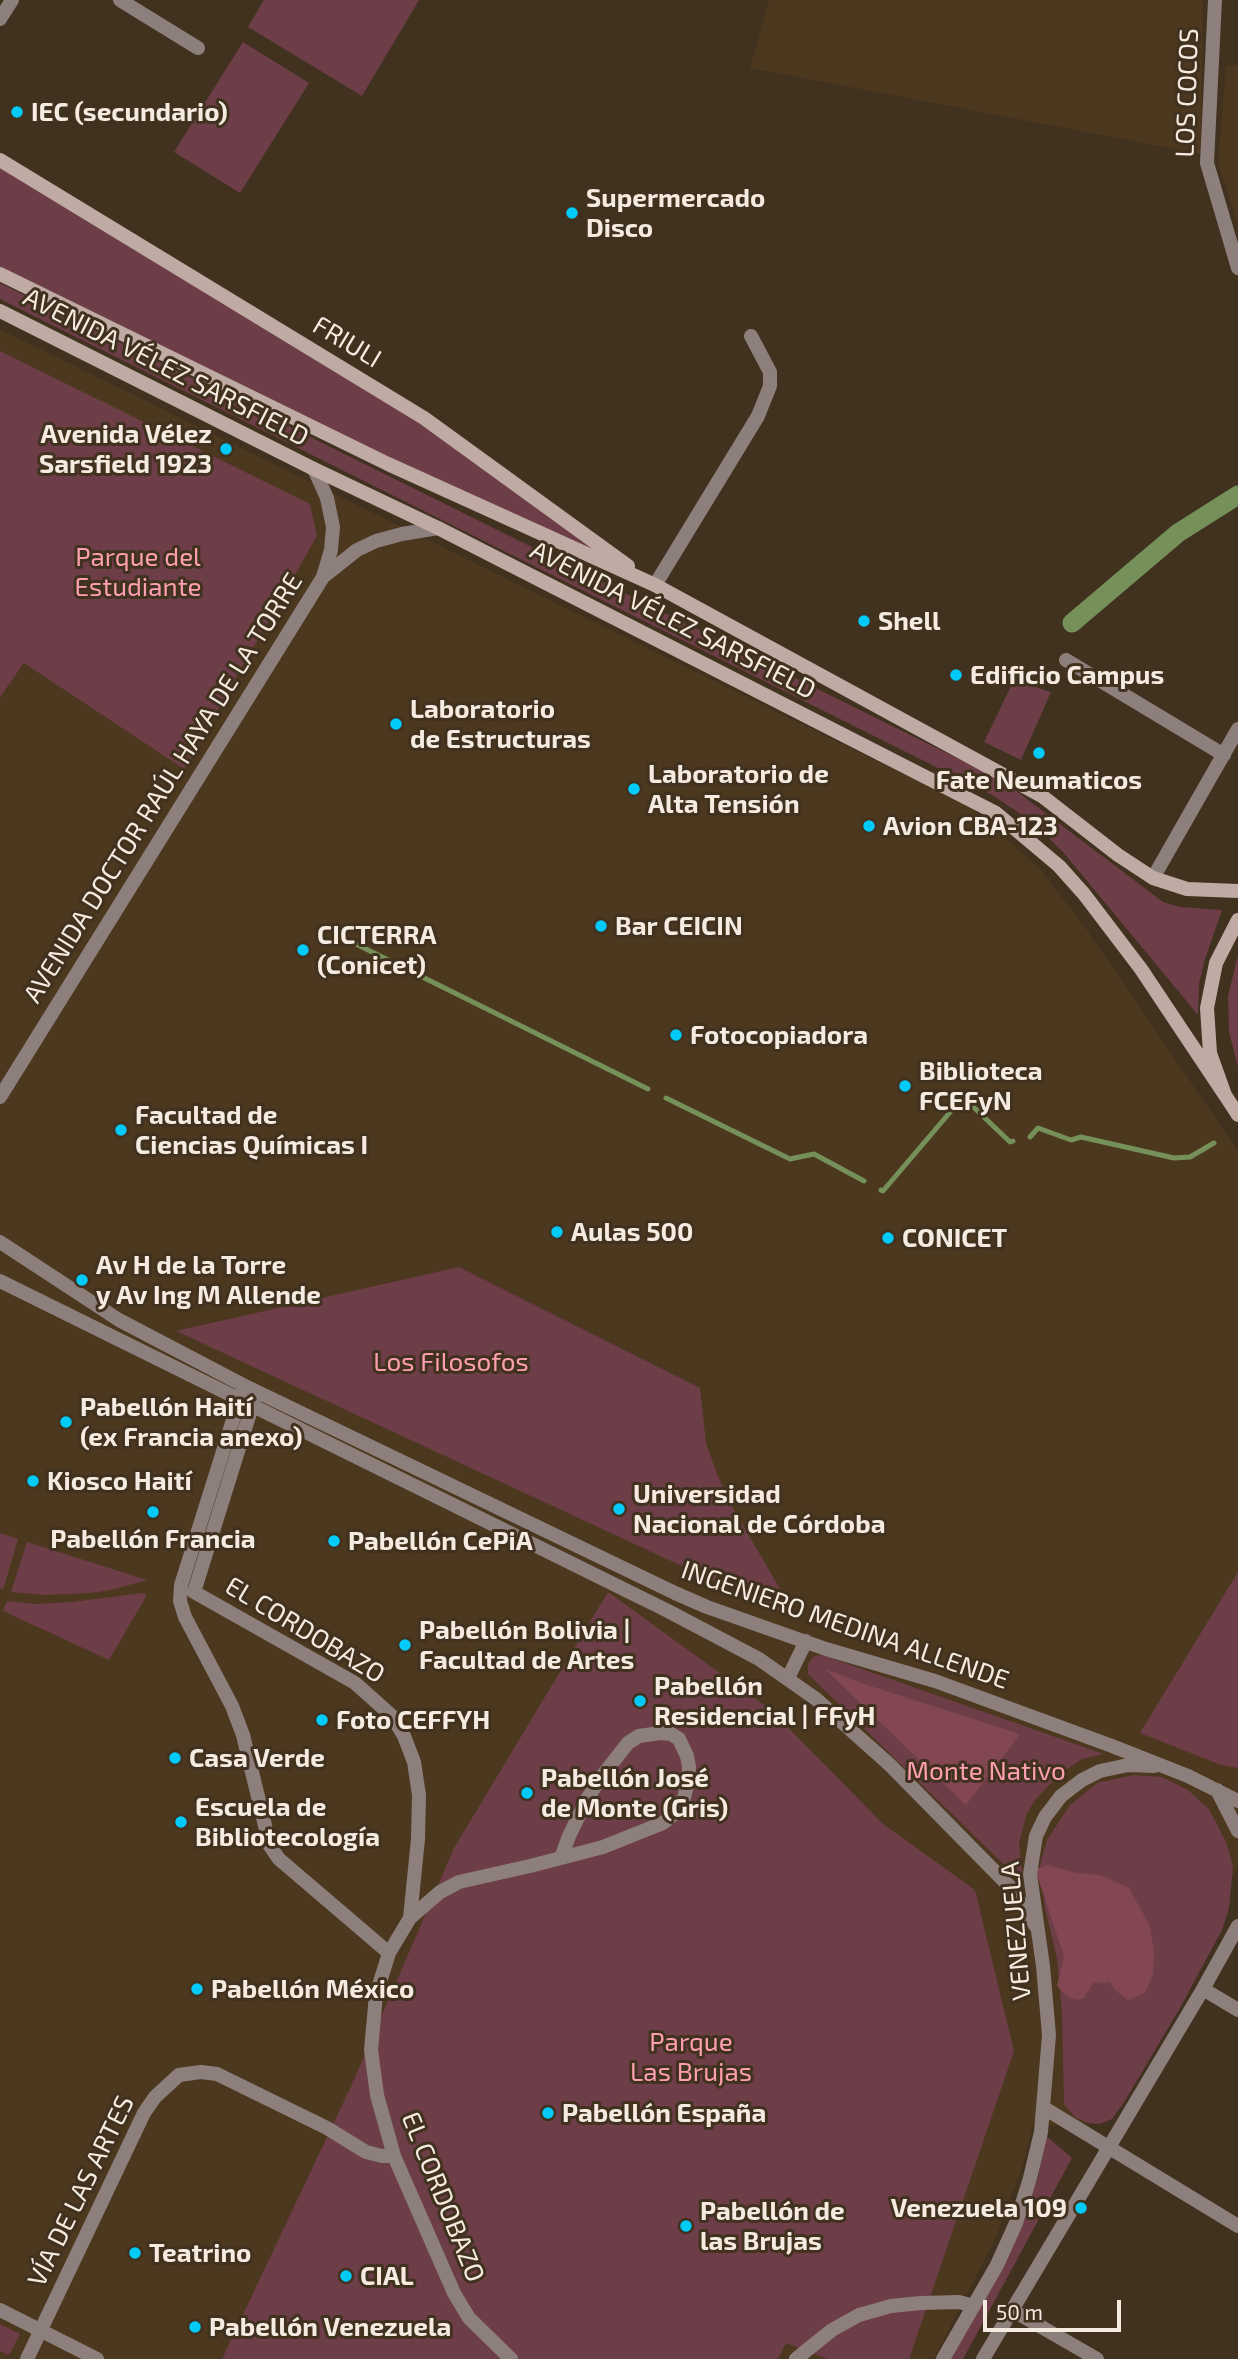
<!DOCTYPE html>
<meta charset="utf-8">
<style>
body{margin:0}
#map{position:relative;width:1238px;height:2359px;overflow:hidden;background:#41311f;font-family:"Exo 2",sans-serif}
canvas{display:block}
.scale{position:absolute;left:983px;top:2300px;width:138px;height:32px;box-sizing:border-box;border:4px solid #f5ebe0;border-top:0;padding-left:9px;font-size:21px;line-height:24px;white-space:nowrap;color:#f5ebe0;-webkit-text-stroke:5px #41311f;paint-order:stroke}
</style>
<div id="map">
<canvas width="1238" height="2359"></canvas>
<div class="scale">50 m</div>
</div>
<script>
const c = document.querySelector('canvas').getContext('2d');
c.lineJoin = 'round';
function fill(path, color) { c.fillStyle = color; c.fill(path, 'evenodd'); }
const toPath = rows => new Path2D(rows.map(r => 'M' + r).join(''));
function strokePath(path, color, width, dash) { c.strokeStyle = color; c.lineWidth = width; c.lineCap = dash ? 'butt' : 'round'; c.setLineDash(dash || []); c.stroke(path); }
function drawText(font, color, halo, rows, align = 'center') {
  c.font = font + ' "Exo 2",sans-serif'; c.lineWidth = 6; c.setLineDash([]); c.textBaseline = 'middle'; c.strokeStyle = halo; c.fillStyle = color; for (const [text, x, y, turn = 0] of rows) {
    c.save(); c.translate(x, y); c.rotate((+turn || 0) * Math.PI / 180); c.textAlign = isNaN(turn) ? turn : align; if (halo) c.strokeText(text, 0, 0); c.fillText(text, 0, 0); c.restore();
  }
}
fill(toPath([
 [769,0,1203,0,1201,154,750,68],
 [1238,65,1238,226,1218,162,1226,66],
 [0,329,972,808,1040,869,1085,927,1238,1151,1238,1867,1103,2115,1079,2125,1033,2125,1023,2165,995,2239,934,2359,0,2359]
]), '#4c371f');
fill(toPath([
 [264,0,419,0,362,96,248,27],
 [243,42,309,83,240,193,174,152],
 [0,160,424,418,655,585,0,274],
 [0,283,1003,781,1163,902,1180,907,1222,910,1204,962,1199,984,1198,1015,1063,852,1031,821,992,795,0,299],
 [0,351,310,504,317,536,184,769,24,663,0,697],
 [1014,680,1051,692,1021,760,984,742],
 [1238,955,1238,1067,1229,1032,1228,996],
 [459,1267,700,1388,706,1443,717,1474,733,1508,798,1620,176,1331],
 [0,1533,18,1539,3,1590,0,1588],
 [27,1542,147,1580,111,1590,90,1593,44,1595,11,1592],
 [1238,1572,1238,1768,1221,1765,1140,1733],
 [608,1592,771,1710,883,1824,975,1890,1014,2051,909,2359,827,2359,786,2343,778,2359,222,2359,353,2082,454,1848],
 [143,1593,147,1595,109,1660,3,1611,7,1601,35,1604,72,1602],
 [822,1655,1104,1754,1082,1759,1060,1774,1035,1800,1027,1813,1019,1843,1023,1883,808,1674,808,1664,814,1656],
 [1134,1775,1162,1777,1188,1790,1209,1809,1226,1842,1233,1866,1229,1908,1222,1930,1180,2008,1123,2104,1112,2119,1100,2124,1088,2123,1075,2117,1064,2104,1062,2012,1057,1958,1045,1908,1040,1865,1047,1840,1070,1805,1097,1783],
 [1045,2135,1072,2158,963,2359,948,2359,1010,2249,1038,2178],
 [0,2324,20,2334,9,2355,0,2351]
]), '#6d3e47');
fill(toPath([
 [825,1669,861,1683,1020,1734,966,1805],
 [1048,1865,1076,1873,1101,1875,1129,1888,1150,1926,1154,1952,1153,1974,1145,1993,1128,2000,1115,1990,1110,1982,1093,1983,1084,1998,1078,2000,1069,1998,1057,1986,1064,1956,1035,1869]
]), '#834753');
strokePath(toPath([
 [356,944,648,1089],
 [666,1098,790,1159,814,1154,864,1181],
 [1030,1137,1038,1128,1071,1140,1081,1137,1174,1158,1190,1157,1214,1143],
 [881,1190,883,1191,963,1097,1010,1142,1013,1141]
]), '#759059', 5);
strokePath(toPath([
 [1072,623,1178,533,1238,495]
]), '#759059', 19);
strokePath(toPath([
 [120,0,198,48],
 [1215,0,1207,163,1238,268],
 [0,19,12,0],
 [323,577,357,550,376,541,402,534,438,528],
 [655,585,758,416,770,386,770,372,751,336],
 [1066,660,1224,755],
 [1153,878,1238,729],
 [0,1097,323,577,331,550,333,527,327,498,314,469],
 [0,1242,119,1320,243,1385,675,1593,707,1607,826,1649,935,1681,1112,1746,1188,1776,1238,1801],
 [0,1281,668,1611,759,1659,816,1699,890,1765,1012,1889,1037,1928],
 [241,1394,181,1585,180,1601,185,1617,232,1706,243,1735,270,1846,279,1859,389,1953],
 [255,1397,194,1592,355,1683,392,1716,404,1736,414,1762,419,1795,418,1839,410,1918,389,1953,376,1995,371,2050,377,2095,394,2156,454,2293,469,2318,511,2359],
 [788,1678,806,1641],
 [1217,1790,1238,1831],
 [410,1918,440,1892,459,1882,530,1866,561,1858,603,1847,663,1823,674,1814,683,1801,688,1783,689,1767,687,1756,679,1739,671,1734,660,1733,639,1736,628,1743,602,1776,587,1799,569,1836,561,1858],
 [1203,1989,1238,2010],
 [1044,2108,1238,2226],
 [0,2310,97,2359],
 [1012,2310,1097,2359],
 [27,2359,144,2113,155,2097,179,2075,201,2072,217,2074,327,2128,366,2152,382,2156,394,2156],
 [796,2359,832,2330,859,2315,891,2306,921,2303,959,2302,974,2306],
 [943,2359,997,2265,1016,2223,1030,2178,1041,2132,1049,2035,1043,1966,1030,1874,1036,1836,1045,1817,1061,1796,1082,1780,1100,1771,1128,1765,1154,1766],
 [983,2359,1203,1989,1238,1926]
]), '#8d807c', 14);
strokePath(toPath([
 [0,160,424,418,628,566],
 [0,274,388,464,655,585,1042,796,1118,855,1153,878,1187,889,1238,891],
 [0,311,314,469,438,528,996,813,1059,866,1084,894,1141,969,1225,1095],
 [1238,920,1216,963,1207,1008,1210,1053,1225,1095,1238,1115]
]), '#bfaba4', 14);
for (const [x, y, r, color] of [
 [17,112,7,"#00cbf8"],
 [572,213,7,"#00cbf8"],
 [226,449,7,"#00cbf8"],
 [864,621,7,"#00cbf8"],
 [956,675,7,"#00cbf8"],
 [396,724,7,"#00cbf8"],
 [1039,753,7,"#00cbf8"],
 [634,789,7,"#00cbf8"],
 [869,826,7,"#00cbf8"],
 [601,926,7,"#00cbf8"],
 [303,950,7,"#00cbf8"],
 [676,1035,7,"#00cbf8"],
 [905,1086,7,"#00cbf8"],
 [121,1130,7,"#00cbf8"],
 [557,1232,7,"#00cbf8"],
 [888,1238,7,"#00cbf8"],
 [82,1280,7,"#00cbf8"],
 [66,1422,7,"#00cbf8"],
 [33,1481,7,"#00cbf8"],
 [619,1509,7,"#00cbf8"],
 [153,1512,7,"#00cbf8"],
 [334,1541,7,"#00cbf8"],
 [405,1645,7,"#00cbf8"],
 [640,1701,7,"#00cbf8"],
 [322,1720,7,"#00cbf8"],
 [175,1758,7,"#00cbf8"],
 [527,1793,7,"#00cbf8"],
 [181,1822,7,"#00cbf8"],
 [197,1989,7,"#00cbf8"],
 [548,2113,7,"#00cbf8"],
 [1081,2208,7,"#00cbf8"],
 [686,2226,7,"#00cbf8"],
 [135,2253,7,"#00cbf8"],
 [346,2276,7,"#00cbf8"],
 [195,2327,7,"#00cbf8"]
]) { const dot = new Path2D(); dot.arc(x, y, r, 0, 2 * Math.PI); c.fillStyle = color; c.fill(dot); strokePath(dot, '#41311f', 2.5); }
drawText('26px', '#f5ebe0', '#41311f', [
 ["LOS COCOS",1187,93,-88],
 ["FRIULI",347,342,31],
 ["AVENIDA VÉLEZ SARSFIELD",166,367,27],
 ["AVENIDA VÉLEZ SARSFIELD",673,620,27],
 ["AVENIDA DOCTOR RAÚL HAYA DE LA TORRE",163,788,-58],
 ["INGENIERO MEDINA ALLENDE",845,1625,19],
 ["EL CORDOBAZO",305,1630,31],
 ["VENEZUELA",1016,1931,-95],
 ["VÍA DE LAS ARTES",81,2191,-64],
 ["EL CORDOBAZO",443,2197,68]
]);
drawText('bold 26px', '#f5ebe0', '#41311f', [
 ["IEC (secundario)",31,112],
 ["Supermercado",586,198],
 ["Disco",586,228],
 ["Avenida Vélez",212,434,"right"],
 ["Sarsfield 1923",212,464,"right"],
 ["Shell",878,621],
 ["Edificio Campus",970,675],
 ["Laboratorio",410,709],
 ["de Estructuras",410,739],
 ["Laboratorio de",648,774],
 ["Alta Tensión",648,804],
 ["Fate Neumaticos",1039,780,"center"],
 ["Avion CBA-123",883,826],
 ["Bar CEICIN",615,926],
 ["CICTERRA",317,935],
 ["(Conicet)",317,965],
 ["Fotocopiadora",690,1035],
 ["Biblioteca",919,1071],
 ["FCEFyN",919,1101],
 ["Facultad de",135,1115],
 ["Ciencias Químicas I",135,1145],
 ["Aulas 500",571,1232],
 ["CONICET",902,1238],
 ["Av H de la Torre",96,1265],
 ["y Av Ing M Allende",96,1295],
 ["Pabellón Haití",80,1407],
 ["(ex Francia anexo)",80,1437],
 ["Kiosco Haití",47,1481],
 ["Universidad",633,1494],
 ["Nacional de Córdoba",633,1524],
 ["Pabellón Francia",153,1539,"center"],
 ["Pabellón CePiA",348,1541],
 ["Pabellón Bolivia |",419,1630],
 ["Facultad de Artes",419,1660],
 ["Pabellón",654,1686],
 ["Residencial | FFyH",654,1716],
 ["Foto CEFFYH",336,1720],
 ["Casa Verde",189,1758],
 ["Pabellón José",541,1778],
 ["de Monte (Gris)",541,1808],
 ["Escuela de",195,1807],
 ["Bibliotecología",195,1837],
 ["Pabellón México",211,1989],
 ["Pabellón España",562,2113],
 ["Venezuela 109",1067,2208,"right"],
 ["Pabellón de",700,2211],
 ["las Brujas",700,2241],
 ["Teatrino",149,2253],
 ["CIAL",360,2276],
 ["Pabellón Venezuela",209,2327]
], 'left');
drawText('26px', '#fd9fb0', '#41311f', [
 ["Parque del",138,557],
 ["Estudiante",138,587],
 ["Los Filosofos",451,1362],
 ["Monte Nativo",986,1771],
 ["Parque",691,2042],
 ["Las Brujas",691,2072]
]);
</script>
